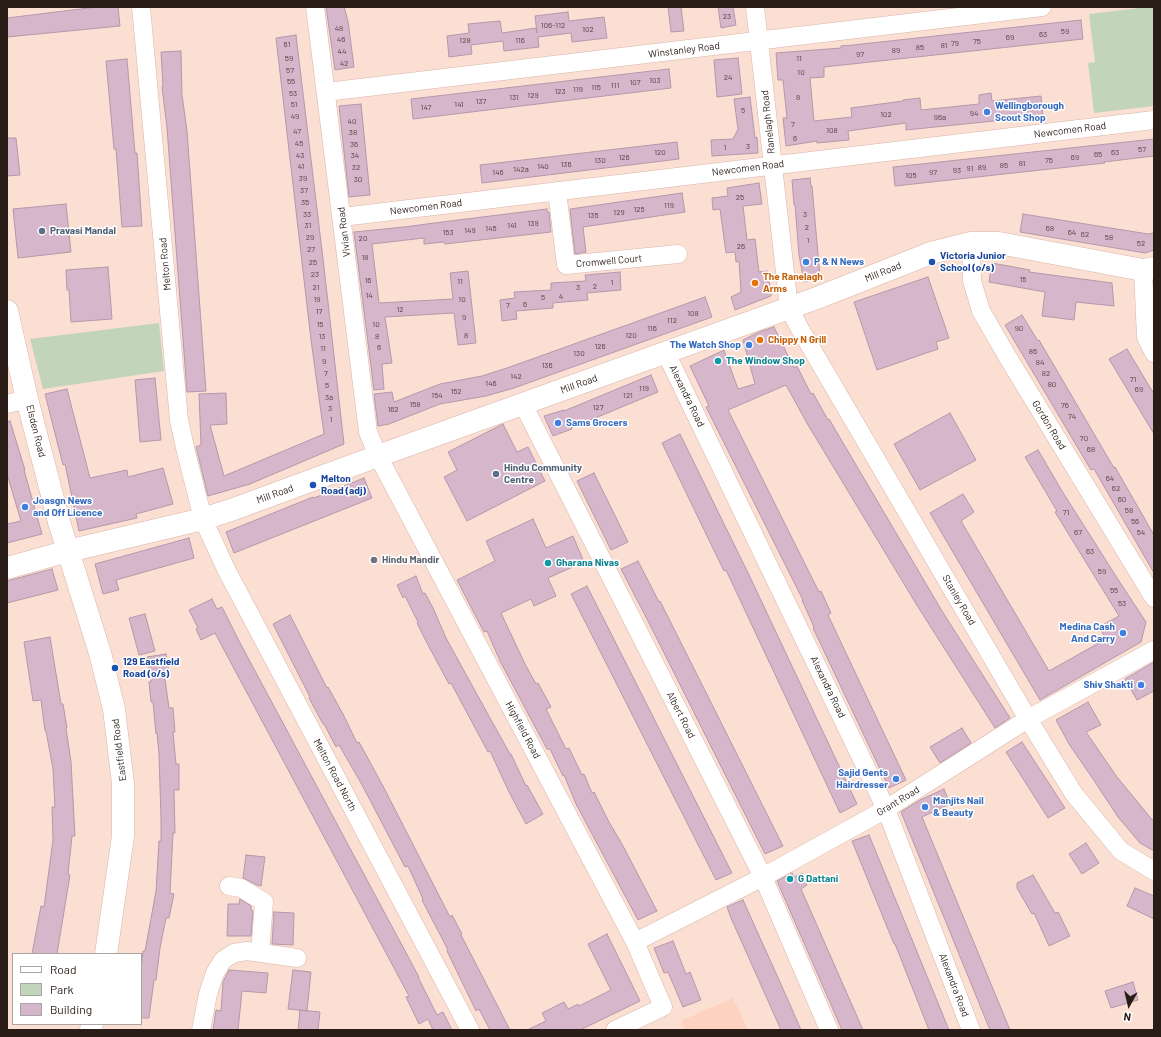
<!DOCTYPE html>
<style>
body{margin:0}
#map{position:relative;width:1161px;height:1037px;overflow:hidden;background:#fcdfd3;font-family:Barlow,sans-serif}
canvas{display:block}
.frame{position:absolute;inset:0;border:8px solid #2a1d18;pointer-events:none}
.legend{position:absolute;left:12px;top:953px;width:130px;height:72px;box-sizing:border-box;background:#fff;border:1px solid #aaa5a3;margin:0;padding:5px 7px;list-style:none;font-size:12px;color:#2a1d18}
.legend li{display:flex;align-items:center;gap:8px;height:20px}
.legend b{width:20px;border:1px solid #aaa5a3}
.north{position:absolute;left:1109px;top:985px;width:40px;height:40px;-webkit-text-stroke:3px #fff;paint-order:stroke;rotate:188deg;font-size:11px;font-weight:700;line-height:16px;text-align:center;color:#2a1d18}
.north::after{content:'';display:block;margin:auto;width:14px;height:18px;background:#2a1d18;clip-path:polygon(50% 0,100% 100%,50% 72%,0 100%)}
</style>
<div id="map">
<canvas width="1161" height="1037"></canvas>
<div class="frame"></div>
<ul class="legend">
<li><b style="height:5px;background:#fff"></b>Road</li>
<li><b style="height:11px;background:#c2d4ba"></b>Park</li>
<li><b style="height:11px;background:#d6b6ca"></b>Building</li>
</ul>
<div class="north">N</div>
</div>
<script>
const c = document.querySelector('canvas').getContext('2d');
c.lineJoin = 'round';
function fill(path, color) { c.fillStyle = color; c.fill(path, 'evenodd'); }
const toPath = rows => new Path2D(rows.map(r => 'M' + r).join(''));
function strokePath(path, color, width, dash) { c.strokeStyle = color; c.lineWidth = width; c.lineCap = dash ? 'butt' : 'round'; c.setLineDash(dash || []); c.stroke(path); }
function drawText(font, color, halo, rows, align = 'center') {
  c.font = font + ' Barlow,sans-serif'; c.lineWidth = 3; c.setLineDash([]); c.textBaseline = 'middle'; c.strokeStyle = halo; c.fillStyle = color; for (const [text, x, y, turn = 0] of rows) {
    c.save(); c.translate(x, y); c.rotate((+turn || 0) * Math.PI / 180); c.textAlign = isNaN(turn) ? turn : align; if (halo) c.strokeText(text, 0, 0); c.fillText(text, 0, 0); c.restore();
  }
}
fill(toPath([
 [733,998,748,1030,685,1030,681,1021]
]), '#fed2c0');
fill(toPath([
 [1148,7,1154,7,1154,106,1094,113,1088,63,1095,62,1089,14],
 [159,323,164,371,43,389,30,339]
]), '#c2d4ba');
const building = toPath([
 [97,7,118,7,120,26,7,37,7,18,97,7],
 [326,7,344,7,348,21,354,67,335,70,326,7],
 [668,7,681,7,684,31,671,32,668,7],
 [718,7,733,7,736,25,721,28,718,7],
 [568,12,569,21,604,17,607,38,572,42,571,33,538,37,539,47,504,51,503,41,471,45,472,54,449,57,447,36,469,33,468,24,500,21,502,33,536,28,537,33,535,16,568,12],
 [1081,20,1083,39,824,67,824,77,810,78,814,121,852,117,851,108,903,101,903,100,920,98,921,110,979,104,979,95,991,93,992,101,1041,96,1043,116,906,130,906,123,848,131,849,140,817,143,817,141,786,146,783,118,787,118,783,80,778,80,776,53,841,48,841,46,853,45,1081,20],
 [296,35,324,267,344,444,250,484,208,496,196,447,201,445,199,394,226,393,227,424,210,425,224,476,324,434,311,340,276,38,296,35],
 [181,51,182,95,187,131,206,391,187,392,167,128,162,87,163,86,161,52,181,51],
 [738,58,742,94,717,97,714,60,738,58],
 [127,59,135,153,137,153,142,226,122,227,116,149,114,149,106,61,127,59],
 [669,69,671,88,413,119,411,99,669,69],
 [750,97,755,138,757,137,758,153,712,156,711,140,733,139,738,129,734,99,750,97],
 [361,104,370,195,349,197,339,106,361,104],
 [7,138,16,138,20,175,7,176,7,138],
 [1154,139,1154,156,1104,162,1105,163,895,186,893,167,1154,139],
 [677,142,679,159,482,183,480,165,677,142],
 [810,178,811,186,812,186,820,277,804,282,799,255,795,205,794,205,792,180,810,178],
 [759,183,762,204,743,206,747,240,755,239,759,272,768,271,771,296,735,310,731,297,741,292,739,261,736,262,735,252,726,253,720,209,713,210,712,198,728,196,727,188,759,183],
 [682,193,685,212,583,227,586,252,575,254,570,209,682,193],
 [66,204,71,252,18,258,13,209,66,204],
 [547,209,547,212,549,212,551,232,445,244,444,242,424,244,424,238,372,244,379,303,453,299,450,273,468,271,476,343,458,345,454,313,385,317,392,363,382,364,384,389,374,390,354,232,404,227,442,222,547,209],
 [1023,214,1148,234,1154,233,1154,250,1145,253,1020,232,1023,214],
 [992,263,1030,270,1029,272,1112,283,1114,306,1076,302,1074,320,1042,316,1045,292,989,282,992,263],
 [108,267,112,319,71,322,69,290,67,290,66,270,108,267],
 [620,272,621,290,587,293,588,300,553,303,553,308,516,311,517,319,502,321,500,300,515,298,514,292,551,290,551,283,586,281,585,275,620,272],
 [928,277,949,338,936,342,938,349,877,370,854,302,928,277],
 [705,297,712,317,514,388,486,396,440,404,389,424,378,426,374,394,392,392,394,402,440,384,482,376,507,368,705,297],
 [1022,315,1038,341,1039,340,1114,468,1115,467,1154,535,1154,573,1094,469,1091,470,1005,325,1022,315],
 [774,327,794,368,797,366,811,394,813,393,828,420,829,419,942,611,1010,718,995,728,918,607,808,425,786,385,728,410,819,592,821,591,831,613,828,615,906,780,889,788,813,628,814,627,802,600,803,600,706,407,709,406,690,366,724,350,738,389,755,384,743,340,759,332,774,327],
 [1127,349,1154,394,1154,434,1109,359,1127,349],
 [651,375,658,392,571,428,572,429,553,436,544,416,564,410,564,411,651,375],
 [155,378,161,440,140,442,135,380,155,378],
 [67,389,90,478,127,470,128,477,163,468,173,504,136,514,137,518,79,531,65,464,63,465,45,394,67,389],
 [950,413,976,460,920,490,894,444,950,413],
 [10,421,25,470,24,470,42,534,7,543,7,524,21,521,7,474,7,422,10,421],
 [503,424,517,452,528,447,545,481,467,521,444,477,457,470,448,452,503,424],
 [680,434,750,577,857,804,840,813,726,570,724,571,662,443,680,434],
 [1038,450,1062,491,1119,581,1146,622,1141,642,1040,700,930,513,963,494,974,512,961,521,1049,671,1106,639,1099,627,1119,616,1055,512,1057,511,1025,457,1038,450],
 [594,473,628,542,611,550,577,481,594,473],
 [364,478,372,498,234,553,226,532,313,497,314,498,364,478],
 [533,519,546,548,573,536,584,562,548,578,556,596,534,606,531,599,501,613,525,664,536,684,538,683,551,707,546,709,566,749,569,748,582,775,584,774,592,793,594,792,609,822,622,844,657,911,638,920,576,804,564,775,563,776,550,749,547,749,500,661,487,631,484,632,457,580,495,561,486,541,533,519],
 [189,538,194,558,116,580,119,590,103,594,95,564,189,538],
 [638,561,659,602,660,601,783,846,765,854,648,621,621,569,638,561],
 [52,569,58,590,7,603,7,581,52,569],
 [416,576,423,594,425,593,433,608,446,638,490,718,510,754,511,754,526,786,527,785,543,814,526,824,509,792,490,751,488,752,451,683,449,684,428,645,417,623,418,622,405,596,403,598,397,585,416,576],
 [587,586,732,873,716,880,571,594,587,586],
 [212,599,217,609,222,607,239,641,419,977,418,977,437,1015,443,1012,452,1030,433,1030,428,1019,419,1024,406,997,409,996,215,633,201,640,196,629,198,628,189,610,212,599],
 [145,614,155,651,139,655,129,618,145,614],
 [290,615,327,688,328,687,343,714,357,743,359,742,383,786,450,917,452,915,462,934,461,935,510,1030,490,1030,479,1009,476,1011,447,951,448,950,422,900,423,899,408,866,405,867,361,783,339,745,336,747,324,724,323,724,309,698,310,697,273,624,290,615],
 [50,637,61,704,63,704,67,728,66,728,71,762,75,836,72,836,68,874,70,875,57,954,32,954,41,906,44,907,53,840,52,807,55,807,53,769,46,731,45,731,41,700,33,701,24,642,50,637],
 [166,654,169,672,164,672,169,708,173,708,175,732,173,732,176,764,179,764,179,790,174,790,175,833,173,833,170,893,174,894,169,918,166,918,160,948,156,980,154,980,149,1018,141,1018,141,969,143,951,145,951,156,891,159,841,161,841,161,819,159,754,157,733,156,734,153,702,151,702,149,682,151,682,147,657,166,654],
 [1154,662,1154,691,1137,700,1125,679,1154,662],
 [1088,702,1101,725,1086,732,1117,777,1154,822,1154,851,1140,843,1118,817,1093,779,1069,744,1056,720,1088,702],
 [962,728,971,743,940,763,930,747,962,728],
 [1022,742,1065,808,1048,818,1006,752,1022,742],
 [944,789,950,804,922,817,1010,1030,990,1030,901,812,920,800,944,789],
 [869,835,913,942,949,1030,929,1030,895,944,894,944,852,841,869,835],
 [1086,843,1099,863,1082,874,1069,854,1086,843],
 [246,855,265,857,261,886,257,885,243,878,246,855],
 [792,873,794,877,802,873,807,885,801,889,863,1030,842,1030,777,881,792,873],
 [1033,875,1055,913,1058,912,1070,936,1049,946,1034,913,1032,914,1017,888,1017,883,1033,875],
 [1135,888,1154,896,1154,919,1127,906,1135,888],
 [240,899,251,906,251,910,253,911,251,936,227,936,228,904,239,904,240,899],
 [743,900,788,1000,801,1030,781,1030,731,918,727,907,743,900],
 [274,912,294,913,293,945,272,944,274,912],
 [607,934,640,1001,580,1030,527,1030,546,1021,542,1013,564,1002,568,1009,578,1004,579,1006,611,990,588,944,607,934],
 [673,941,686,974,690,972,701,1000,683,1007,668,972,664,973,654,948,673,941],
 [229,970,268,973,266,993,242,991,238,1030,213,1030,216,1010,221,1011,223,982,229,970],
 [293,970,311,972,307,1011,288,1009,293,970],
 [1133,982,1138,1000,1111,1008,1105,991,1133,982],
 [300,1010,320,1012,318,1030,298,1030,300,1010]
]);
fill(building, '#d6b6ca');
strokePath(building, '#b597aa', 1);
const street = toPath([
 [141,7,179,420,186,452,203,519,227,571,470,1030],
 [315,7,368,432,378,456,635,942,663,1007,615,1030],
 [755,7,789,308,800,329,1028,719,1074,794,1121,851,1154,871],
 [326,92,1042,7],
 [557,191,566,265,678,254],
 [342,217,1154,120],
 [971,243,972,281,981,311,1007,356,1154,598],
 [1143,270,1146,337,1154,353],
 [666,353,886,809,971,1030],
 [7,404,27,399],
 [523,404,763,877,829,1030],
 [229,886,241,888,264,902,260,953],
 [635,942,763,877,886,809,1028,719,1154,650],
 [201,1030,208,994,215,973,223,960,234,953,247,951,297,958]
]);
const secondary = toPath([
 [7,311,27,399,59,522,100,653,114,709,123,784,123,836,106,954],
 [7,568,68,551,203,519,231,510,378,456,817,298,931,253,971,243,999,243,1143,270,1154,268],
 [91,1030,92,1024]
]);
strokePath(street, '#d8b5a7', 19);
strokePath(secondary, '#d8b5a7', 23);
strokePath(street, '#fff', 18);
strokePath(secondary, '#fff', 22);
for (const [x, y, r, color] of [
 [987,112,4,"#3f7fe0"],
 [42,231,4,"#5c6f8a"],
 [806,262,4,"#3f7fe0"],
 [932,262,4,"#1a4fb4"],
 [755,283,4,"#e8710a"],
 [760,340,4,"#e8710a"],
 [749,345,4,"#3f7fe0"],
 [718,361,4,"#0f9aa8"],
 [558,423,4,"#3f7fe0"],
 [496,474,4,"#5c6f8a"],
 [313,485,4,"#1a4fb4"],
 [25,507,4,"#3f7fe0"],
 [374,560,4,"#6b7280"],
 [548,563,4,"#0f9aa8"],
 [1123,633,4,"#3f7fe0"],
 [115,668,4,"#1a4fb4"],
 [1141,685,4,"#3f7fe0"],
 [896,779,4,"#3f7fe0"],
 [925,807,4,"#3f7fe0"],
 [790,879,4,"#0f9aa8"]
]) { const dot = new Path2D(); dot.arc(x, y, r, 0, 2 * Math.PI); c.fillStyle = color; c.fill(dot); strokePath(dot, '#fff', 1.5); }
drawText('8px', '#554344', null, [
 ["23",727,16],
 ["106-112",553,25],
 ["48",339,28],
 ["102",588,29],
 ["59",1065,31],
 ["63",1043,34],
 ["69",1010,37],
 ["46",341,39],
 ["128",465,40],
 ["116",520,40],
 ["75",977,41],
 ["79",955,43],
 ["61",287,44],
 ["81",944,45],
 ["85",920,47],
 ["89",896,50],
 ["44",342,51],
 ["97",860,54],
 ["59",289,58],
 ["11",799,58],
 ["42",344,63],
 ["57",290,70],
 ["10",801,72],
 ["24",728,77],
 ["103",655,80],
 ["55",291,81],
 ["107",635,82],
 ["111",615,85],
 ["115",596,87],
 ["119",578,89],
 ["123",560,91],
 ["53",293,93],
 ["129",533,95],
 ["131",514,97],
 ["8",798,97],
 ["137",481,101],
 ["51",294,104],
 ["141",459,104],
 ["147",426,107],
 ["5",743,110],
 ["94",974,113],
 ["102",886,114],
 ["49",295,116],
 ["96a",940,117],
 ["40",352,121],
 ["7",793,124],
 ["108",832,130],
 ["47",297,131],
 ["38",353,132],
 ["6",795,138],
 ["45",299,143],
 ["36",354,144],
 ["3",748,146],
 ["1",725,147],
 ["57",1142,149],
 ["120",660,152],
 ["63",1115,152],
 ["65",1098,154],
 ["43",300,155],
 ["34",355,155],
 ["126",624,157],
 ["69",1075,157],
 ["130",600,160],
 ["75",1049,160],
 ["81",1022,163],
 ["136",566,164],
 ["85",1004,165],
 ["41",301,166],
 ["140",543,166],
 ["32",356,167],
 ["89",982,167],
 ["91",970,168],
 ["142a",521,169],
 ["93",957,170],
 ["146",498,172],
 ["97",933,172],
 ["105",911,175],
 ["39",303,178],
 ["30",358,179],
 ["37",304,190],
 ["25",740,197],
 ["35",305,202],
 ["119",669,205],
 ["125",639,209],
 ["129",619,212],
 ["33",307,214],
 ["3",805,214],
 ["135",593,215],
 ["139",533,223],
 ["31",308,225],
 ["141",512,225],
 ["2",807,227],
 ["145",491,228],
 ["68",1050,228],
 ["149",470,230],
 ["153",448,232],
 ["64",1072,232],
 ["62",1085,234],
 ["29",310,237],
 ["58",1109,237],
 ["20",363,238],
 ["1",808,240],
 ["52",1141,243],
 ["26",741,246],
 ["27",311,249],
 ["18",365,257],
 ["25",313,262],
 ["23",315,274],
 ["15",1023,279],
 ["16",368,280],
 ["11",460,281],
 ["1",612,282],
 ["2",595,286],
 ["21",316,287],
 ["3",578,287],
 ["14",369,295],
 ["4",561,296],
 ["5",543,297],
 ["19",317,299],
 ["10",462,299],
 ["6",525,304],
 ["7",508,305],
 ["12",400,309],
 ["17",319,311],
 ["108",693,313],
 ["9",464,317],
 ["112",672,320],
 ["15",320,324],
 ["10",376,324],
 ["116",652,328],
 ["90",1019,328],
 ["8",466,335],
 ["120",631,335],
 ["13",322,336],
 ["8",377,336],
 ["126",600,346],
 ["6",379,347],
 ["11",323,348],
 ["86",1033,351],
 ["130",579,353],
 ["9",324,361],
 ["84",1040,362],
 ["136",547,365],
 ["7",326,373],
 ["82",1046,373],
 ["142",516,376],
 ["71",1133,379],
 ["146",491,383],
 ["80",1052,384],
 ["5",327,385],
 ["119",644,388],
 ["69",1139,389],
 ["152",456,391],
 ["154",437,395],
 ["121",628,395],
 ["3a",329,397],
 ["158",415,404],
 ["76",1065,405],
 ["127",598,407],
 ["3",330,408],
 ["162",393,409],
 ["74",1072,416],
 ["1",331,419],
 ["70",1084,438],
 ["68",1091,449],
 ["64",1110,478],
 ["62",1116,488],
 ["60",1122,499],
 ["58",1129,510],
 ["71",1066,512],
 ["56",1135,521],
 ["67",1078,532],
 ["54",1141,532],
 ["63",1090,551],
 ["59",1102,571],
 ["55",1114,590],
 ["53",1122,603]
]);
drawText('10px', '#2a1d18', '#fff', [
 ["Winstanley Road",684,50,-7],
 ["Ranelagh Road",768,122,-96],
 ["Newcomen Road",1070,130,-7],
 ["Newcomen Road",748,168,-7],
 ["Newcomen Road",426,207,-7],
 ["Vivian Road",344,232,-97],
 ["Cromwell Court",609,261,-5],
 ["Melton Road",165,264,-95],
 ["Mill Road",883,272,-22],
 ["Mill Road",579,384,-20],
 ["Alexandra Road",687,396,64],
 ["Gordon Road",1049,425,59],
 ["Elsden Road",36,431,76],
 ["Mill Road",275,494,-20],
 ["Stanley Road",959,600,60],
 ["Alexandra Road",828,687,64],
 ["Albert Road",681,715,63],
 ["Highfield Road",523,730,62],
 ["Eastfield Road",119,750,-97],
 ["Melton Road North",335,775,62],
 ["Grant Road",898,801,-31],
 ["Alexandra Road",954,985,69]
]);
drawText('bold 10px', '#366cbe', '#fff', [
 ["Wellingborough",995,106],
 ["Scout Shop",995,118],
 ["P & N News",814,262],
 ["The Watch Shop",741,345,"right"],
 ["Sams Grocers",566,423],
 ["Joasgn News",33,501],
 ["and Off Licence",33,513],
 ["Medina Cash",1115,627,"right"],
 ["And Carry",1115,639,"right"],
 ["Shiv Shakti",1133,685,"right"],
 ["Sajid Gents",888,773,"right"],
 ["Hairdresser",888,785,"right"],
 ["Manjits Nail",933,801],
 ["& Beauty",933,813]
], 'left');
drawText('bold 10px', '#4e5e75', '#fff', [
 ["Pravasi Mandal",50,231],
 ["Hindu Community",504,468],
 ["Centre",504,480]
], 'left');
drawText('bold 10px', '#164399', '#fff', [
 ["Victoria Junior",940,256],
 ["School (o/s)",940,268],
 ["Melton",321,479],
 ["Road (adj)",321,491],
 ["129 Eastfield",123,662],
 ["Road (o/s)",123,674]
], 'left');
drawText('bold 10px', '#c56008', '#fff', [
 ["The Ranelagh",763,277],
 ["Arms",763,289],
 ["Chippy N Grill",768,340]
], 'left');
drawText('bold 10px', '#0d838f', '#fff', [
 ["The Window Shop",726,361],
 ["Gharana Nivas",556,563],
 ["G Dattani",798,879]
], 'left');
drawText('bold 10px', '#5b616d', '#fff', [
 ["Hindu Mandir",382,560]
], 'left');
</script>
